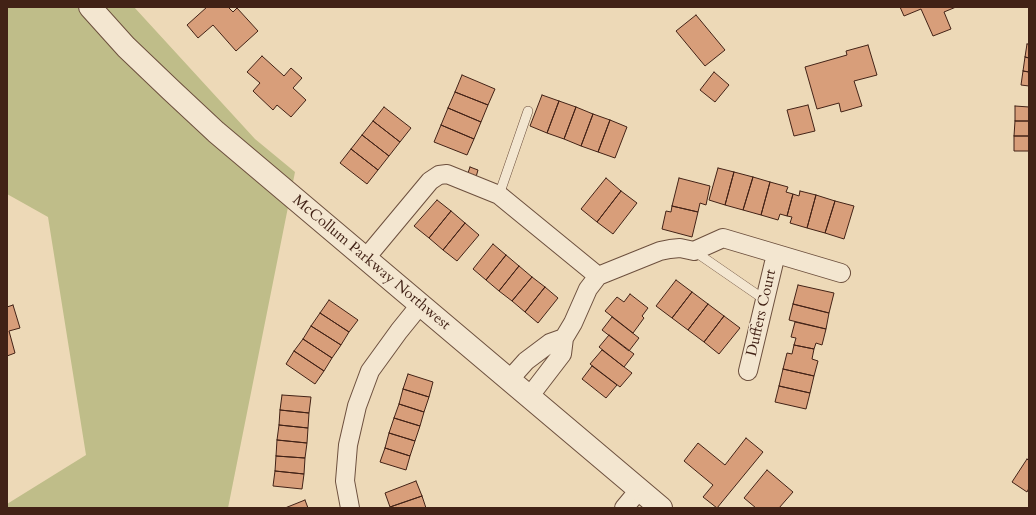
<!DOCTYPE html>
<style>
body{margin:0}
#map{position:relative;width:1036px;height:515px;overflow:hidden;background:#edd9b7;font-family:Cardo,serif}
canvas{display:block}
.frame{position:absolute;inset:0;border:8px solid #422216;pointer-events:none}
</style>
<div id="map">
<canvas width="1036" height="515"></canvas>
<div class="frame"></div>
</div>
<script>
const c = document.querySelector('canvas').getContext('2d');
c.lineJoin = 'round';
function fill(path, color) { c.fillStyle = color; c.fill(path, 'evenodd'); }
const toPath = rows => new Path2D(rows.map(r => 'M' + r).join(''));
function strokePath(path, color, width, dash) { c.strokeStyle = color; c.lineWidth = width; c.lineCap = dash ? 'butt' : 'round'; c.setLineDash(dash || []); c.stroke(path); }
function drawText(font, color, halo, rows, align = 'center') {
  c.font = font + ' Cardo,serif'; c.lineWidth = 3; c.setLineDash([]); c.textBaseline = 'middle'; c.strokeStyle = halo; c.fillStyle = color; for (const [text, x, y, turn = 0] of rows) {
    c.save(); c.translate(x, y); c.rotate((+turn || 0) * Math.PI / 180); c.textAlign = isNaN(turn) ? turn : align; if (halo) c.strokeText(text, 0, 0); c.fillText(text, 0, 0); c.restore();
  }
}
fill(toPath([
 [7,7,134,7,255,139,295,172,228,508,7,508,7,504,86,455,48,217,7,194]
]), '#bfbd89');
const building = toPath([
 [207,7,228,7,233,12,237,8,258,31,236,51,213,25,198,38,187,25,207,7],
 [900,7,956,7,944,12,951,29,933,36,921,9,904,16,900,7],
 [696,15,725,50,705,66,676,31,696,15],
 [1027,44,1029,44,1029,58,1025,57,1027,44],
 [868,45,877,75,854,81,862,106,841,112,839,103,817,109,805,67,847,55,846,51,868,45],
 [262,56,284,76,291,68,302,78,293,88,306,100,291,117,277,105,273,110,253,91,260,83,247,72,262,56],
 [1025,57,1029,58,1029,72,1023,71,1025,57],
 [1023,71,1029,72,1029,86,1021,85,1023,71],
 [714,72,729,85,715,102,700,90,714,72],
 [462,75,495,89,488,105,455,92,462,75],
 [455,92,488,105,481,122,448,108,455,92],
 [542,95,559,101,547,133,530,126,542,95],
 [559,101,576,107,564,139,547,133,559,101],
 [808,105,815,131,794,136,787,110,808,105],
 [1015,106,1029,107,1029,121,1015,121,1015,106],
 [384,107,411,128,400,142,373,121,384,107],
 [576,107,593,114,581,146,564,139,576,107],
 [448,108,481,122,474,139,441,125,448,108],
 [593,114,610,120,598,152,581,146,593,114],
 [610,120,627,127,615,158,598,152,610,120],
 [373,121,400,142,389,156,362,135,373,121],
 [1015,121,1029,121,1029,136,1014,136,1015,121],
 [441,125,474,139,467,155,434,142,441,125],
 [362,135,389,156,378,170,351,149,362,135],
 [1014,136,1029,136,1029,151,1014,151,1014,136],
 [351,149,378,170,367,184,340,163,351,149],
 [470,167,478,170,476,177,468,173,470,167],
 [718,168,734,172,725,205,709,200,718,168],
 [734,172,753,177,743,210,725,205,734,172],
 [753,177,770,182,761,215,743,210,753,177],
 [606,178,621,191,597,222,581,209,606,178],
 [679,178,710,186,706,205,700,203,698,212,672,206,679,178],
 [770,182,788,187,786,192,793,194,787,216,780,214,778,220,761,215,770,182],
 [621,191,637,203,613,234,597,222,621,191],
 [800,191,816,195,807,228,790,223,792,217,787,216,793,194,799,196,800,191],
 [816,195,835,201,825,233,807,228,816,195],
 [437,200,451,211,429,238,414,226,437,200],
 [835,201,854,206,844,239,825,233,835,201],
 [672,206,698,212,692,237,662,229,666,211,671,212,672,206],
 [451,211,465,223,443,250,429,238,451,211],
 [465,223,479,235,457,261,443,250,465,223],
 [493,244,506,255,486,280,473,269,493,244],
 [506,255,519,266,499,291,486,280,506,255],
 [519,266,532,277,512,301,499,291,519,266],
 [532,277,545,287,525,312,512,301,532,277],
 [676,280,692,292,672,318,656,306,676,280],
 [798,285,834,293,829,313,793,304,798,285],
 [545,287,558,298,538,323,525,312,545,287],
 [692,292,708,304,688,330,672,318,692,292],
 [630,294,648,308,642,316,644,318,633,333,605,311,617,297,624,302,630,294],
 [329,300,358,320,349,332,320,313,329,300],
 [708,304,724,316,704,342,688,330,708,304],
 [793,304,829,313,826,329,789,320,793,304],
 [13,305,20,328,9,331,15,353,7,356,7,307,13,305],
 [320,313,349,332,341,345,311,326,320,313],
 [724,316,740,328,719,354,704,342,724,316],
 [612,317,639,338,629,351,602,330,612,317],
 [795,322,826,329,822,345,816,343,814,349,794,345,796,338,791,337,795,322],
 [311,326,341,345,332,358,303,339,311,326],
 [609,335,634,354,624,367,599,347,609,335],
 [303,339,332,358,324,371,294,351,303,339],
 [794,345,814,349,812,359,818,361,814,376,783,369,787,353,792,354,794,345],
 [602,350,632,373,620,387,590,364,602,350],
 [294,351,324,371,315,384,286,364,294,351],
 [592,366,617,385,606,398,582,379,592,366],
 [783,369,814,376,810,393,779,386,783,369],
 [408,374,433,382,429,397,403,389,408,374],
 [779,386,810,393,806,409,775,402,779,386],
 [403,389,429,397,424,412,399,404,403,389],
 [282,395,311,397,309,413,280,410,282,395],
 [399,404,424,412,420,426,394,418,399,404],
 [280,410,309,413,308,428,279,425,280,410],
 [394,418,420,426,415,441,389,433,394,418],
 [279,425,308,428,307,443,277,440,279,425],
 [389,433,415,441,410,456,385,448,389,433],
 [746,438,763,452,717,508,703,497,713,485,684,461,698,443,725,465,746,438],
 [277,440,307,443,305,458,276,456,277,440],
 [385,448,410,456,406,470,380,462,385,448],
 [276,456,305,458,304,474,275,471,276,456],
 [1027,459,1029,461,1029,488,1027,492,1012,482,1027,459],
 [767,470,793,492,779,508,756,508,744,498,767,470],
 [275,471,304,474,302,489,273,486,275,471],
 [416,481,422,496,390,507,385,493,416,481],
 [422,496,426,508,390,508,390,507,422,496],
 [305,500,308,508,285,508,305,500]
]);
fill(building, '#d89e7a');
strokePath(building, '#422216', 1);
const service = toPath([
 [499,195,528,111],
 [694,251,765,300]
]);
const minor = toPath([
 [365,259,430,181,439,175,447,174,499,195,598,276],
 [748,371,776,254],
 [509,380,526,361,550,343,564,338],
 [529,397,562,354,564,338,573,323,588,289,598,276,660,251,670,249,680,248,694,251,723,238,841,273],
 [350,508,345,481,348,445,357,406,370,371,399,331,420,305],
 [624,508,639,490]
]);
const tertiary = toPath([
 [90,7,126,47,171,90,216,132,661,508]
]);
strokePath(service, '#6d503e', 10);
strokePath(minor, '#6d503e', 20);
strokePath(tertiary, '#6d503e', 24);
strokePath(service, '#f3e6d0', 9);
strokePath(minor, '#f3e6d0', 18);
strokePath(tertiary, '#f3e6d0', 22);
drawText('15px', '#422216', '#f3e6d0', [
 ["McCollum Parkway Northwest",371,263,40],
 ["Duffers Court",762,313,-77]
]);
</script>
